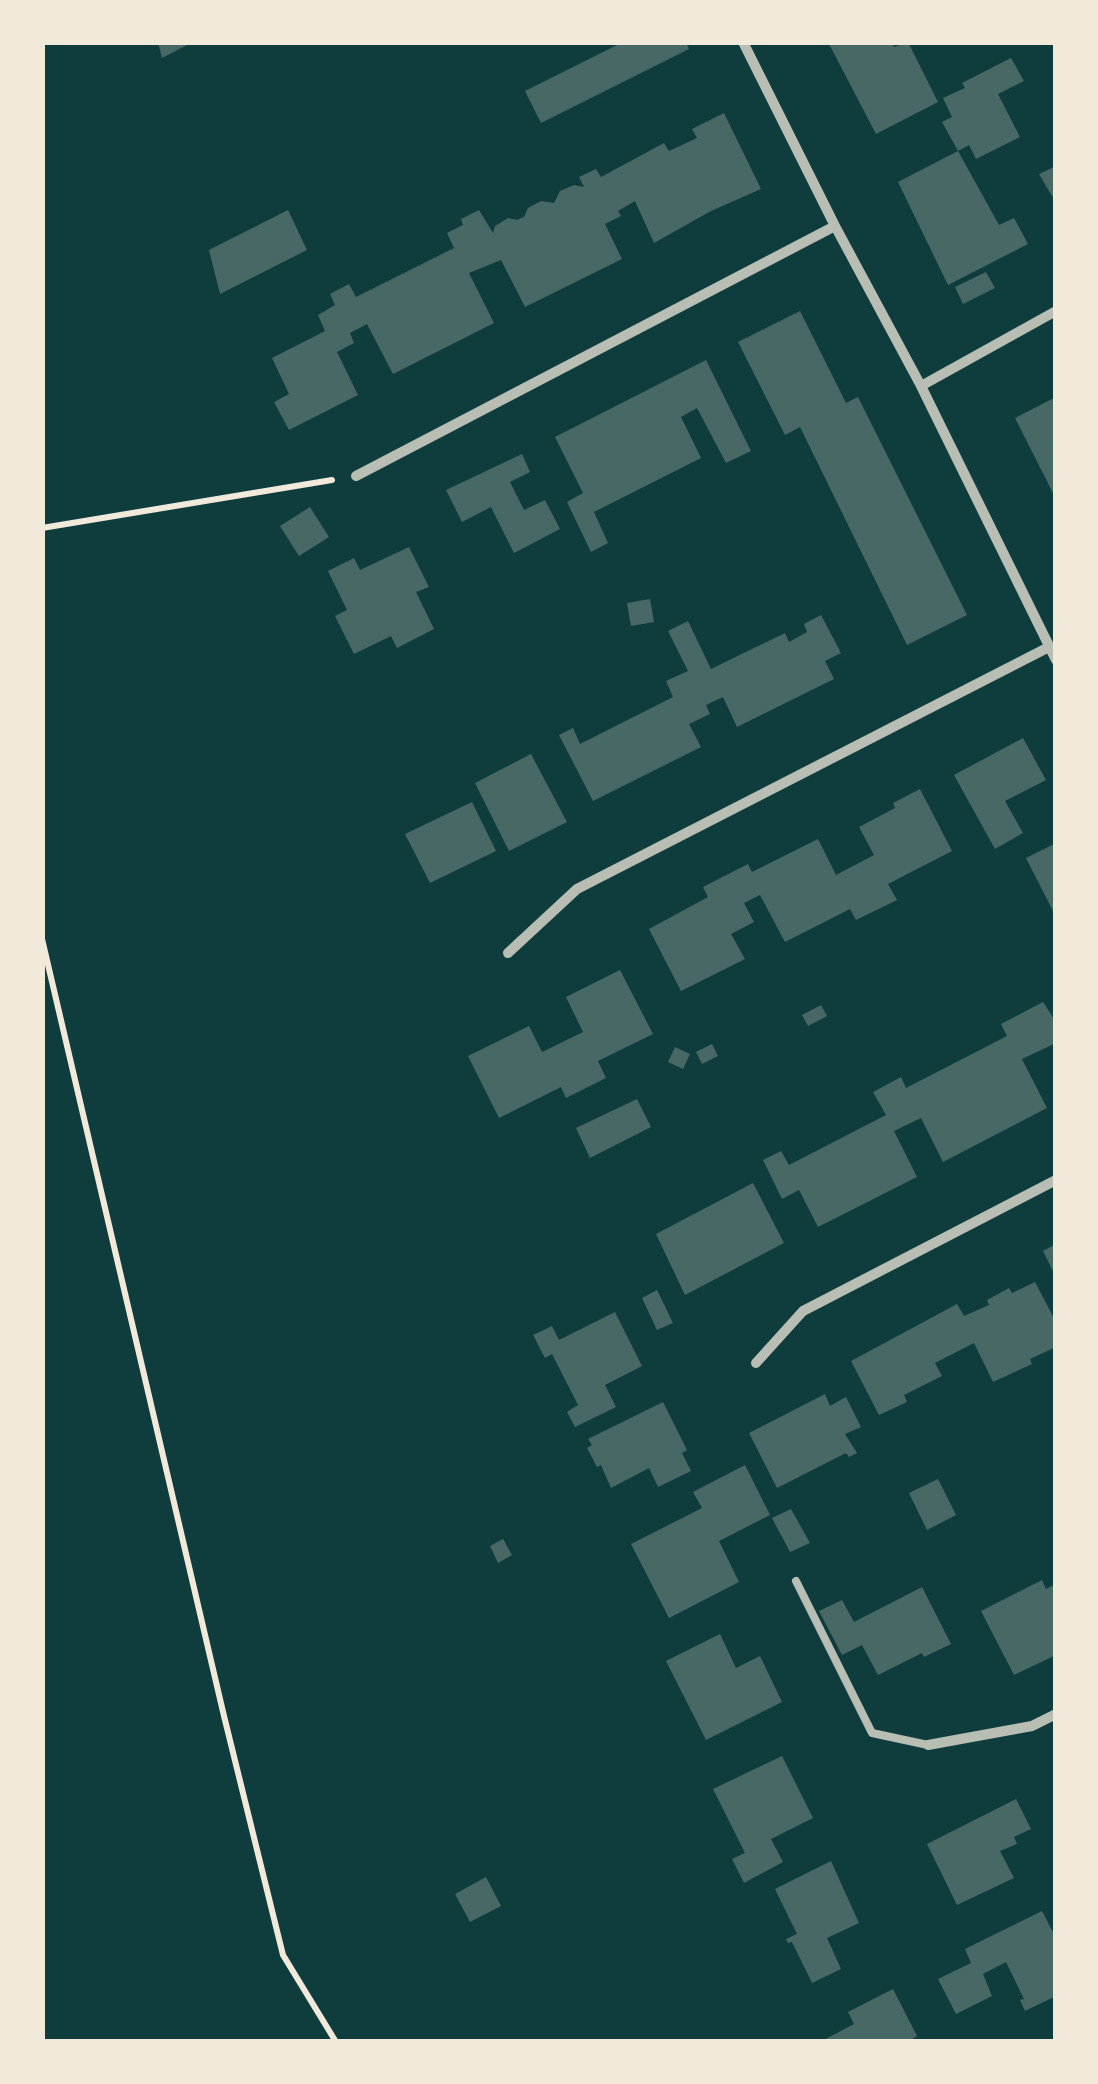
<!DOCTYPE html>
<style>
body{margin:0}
#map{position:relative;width:1098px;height:2084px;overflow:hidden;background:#0f3d3e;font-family:Karla,sans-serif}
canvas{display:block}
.frame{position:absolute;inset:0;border:45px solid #f1e9da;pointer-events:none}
</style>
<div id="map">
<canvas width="1098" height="2084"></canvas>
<div class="frame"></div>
</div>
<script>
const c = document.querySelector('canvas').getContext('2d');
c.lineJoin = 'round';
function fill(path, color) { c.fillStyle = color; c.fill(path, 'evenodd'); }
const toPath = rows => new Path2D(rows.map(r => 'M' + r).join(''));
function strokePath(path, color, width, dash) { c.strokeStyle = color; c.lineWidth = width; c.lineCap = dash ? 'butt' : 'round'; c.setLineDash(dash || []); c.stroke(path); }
fill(toPath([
 [158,42,193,42,162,58],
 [623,42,686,42,689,49,541,123,525,91],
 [828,42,892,42,894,47,908,42,938,102,876,134],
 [1011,58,1024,81,998,94,1020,137,976,159,969,145,958,151,942,122,952,117,943,98,965,88,962,83],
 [724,113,761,189,711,211,654,243,635,201,618,211,621,216,605,224,622,259,525,307,501,260,469,273,494,323,393,374,367,324,350,333,354,343,337,352,358,395,289,430,274,402,289,394,272,358,325,331,318,315,335,305,330,294,349,284,356,297,454,248,447,233,463,225,461,219,479,210,493,233,495,226,508,218,517,220,524,217,528,208,541,201,554,203,560,191,574,185,584,187,579,177,596,169,601,177,664,143,669,151,697,138,692,129],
 [958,151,999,225,1014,218,1028,244,948,285,898,182],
 [1056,166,1056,203,1039,174],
 [288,210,307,250,220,294,209,250],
 [986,272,995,288,963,304,955,287],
 [800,311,846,403,858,397,967,615,907,645,800,427,785,435,738,342],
 [706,360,751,451,726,463,697,408,681,417,701,458,594,512,608,543,591,552,567,502,583,493,555,437],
 [1056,397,1056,499,1015,418],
 [522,454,530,472,510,482,524,510,545,500,560,529,514,553,491,507,462,522,446,490],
 [310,507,329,537,299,556,280,526],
 [409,547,429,587,416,592,434,629,397,648,391,636,354,654,335,616,347,610,328,571,354,558,360,570],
 [650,599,654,622,631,626,627,603],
 [821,615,841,653,825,661,834,679,737,727,723,697,706,705,710,714,689,724,701,747,593,801,559,735,573,728,580,744,673,697,666,681,688,671,668,631,688,621,711,669,785,633,789,642,807,632,804,624],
 [1023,738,1046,780,1005,801,1023,833,995,849,954,775],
 [531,754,567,822,509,851,475,783],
 [920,789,952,851,888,884,897,900,856,920,850,909,785,942,760,895,744,903,754,922,731,934,745,959,681,991,649,929,708,897,703,887,748,864,752,872,818,839,836,875,874,855,859,827,895,808,893,803],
 [472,802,496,851,430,883,405,834],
 [1056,843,1056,917,1026,858],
 [620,970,653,1034,598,1061,606,1078,566,1098,561,1087,499,1118,468,1056,529,1026,542,1052,583,1032,566,997],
 [1043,1002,1056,1022,1056,1043,1022,1059,1047,1108,943,1162,921,1118,894,1131,917,1177,818,1227,799,1190,782,1199,763,1160,781,1151,789,1165,886,1115,873,1092,901,1077,906,1088,1007,1036,1001,1024],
 [821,1005,827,1016,808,1026,802,1015],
 [712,1044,718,1056,702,1064,696,1052],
 [675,1047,690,1054,683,1069,668,1062],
 [637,1099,651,1127,590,1158,576,1128],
 [753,1183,784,1243,685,1295,656,1234],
 [1056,1244,1056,1277,1043,1251],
 [1035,1282,1056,1322,1056,1347,1030,1359,1032,1364,993,1382,974,1343,935,1363,942,1376,904,1395,907,1402,879,1415,851,1361,957,1304,964,1316,989,1305,987,1300,1009,1288,1012,1293],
 [657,1290,673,1323,657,1330,642,1298],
 [615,1312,642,1366,605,1385,616,1407,575,1427,567,1412,578,1405,552,1354,545,1358,533,1335,552,1326,559,1340],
 [825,1394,830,1406,846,1397,861,1427,845,1434,857,1453,849,1457,846,1453,777,1488,749,1433],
 [663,1402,687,1450,682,1453,691,1471,658,1487,649,1468,611,1488,601,1465,597,1467,587,1448,592,1445,588,1439],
 [745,1465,770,1515,719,1541,739,1582,669,1618,631,1544,702,1508,693,1492],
 [938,1479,956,1515,927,1530,909,1493],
 [791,1509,810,1543,790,1552,772,1518],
 [503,1539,512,1555,498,1563,490,1546],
 [1042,1580,1046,1589,1056,1584,1056,1655,1014,1675,981,1611],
 [922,1587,951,1644,924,1657,922,1653,878,1675,862,1645,842,1655,819,1611,842,1600,854,1622],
 [720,1634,736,1668,760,1656,782,1702,706,1740,666,1661],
 [782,1756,813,1818,771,1839,783,1862,744,1883,732,1859,745,1853,713,1789],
 [1016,1799,1031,1829,1014,1837,1017,1844,1000,1851,1014,1878,957,1905,927,1844],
 [831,1861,859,1923,827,1938,841,1969,812,1983,792,1942,788,1943,786,1939,797,1934,775,1889],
 [486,1877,501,1906,470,1922,455,1894],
 [1042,1911,1056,1938,1056,1996,1025,2011,1020,2000,1024,1999,1006,1962,983,1974,992,1996,956,2014,938,1979,971,1963,965,1949],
 [893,1989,917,2036,908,2042,820,2042,854,2024,848,2012]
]), '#486865');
strokePath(toPath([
 [42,528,332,480],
 [42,939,224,1716,283,1955,336,2042]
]), '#f1e9da', 6);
strokePath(toPath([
 [796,1581,872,1733,928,1745]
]), '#b8beb3', 8);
strokePath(toPath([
 [743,42,835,226,921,386,1056,660],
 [921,386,1056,311],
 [356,476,835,226],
 [508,953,577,889,1049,647],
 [756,1363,803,1311,1056,1180],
 [928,1745,1032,1726,1056,1714]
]), '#b8beb3', 10);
</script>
